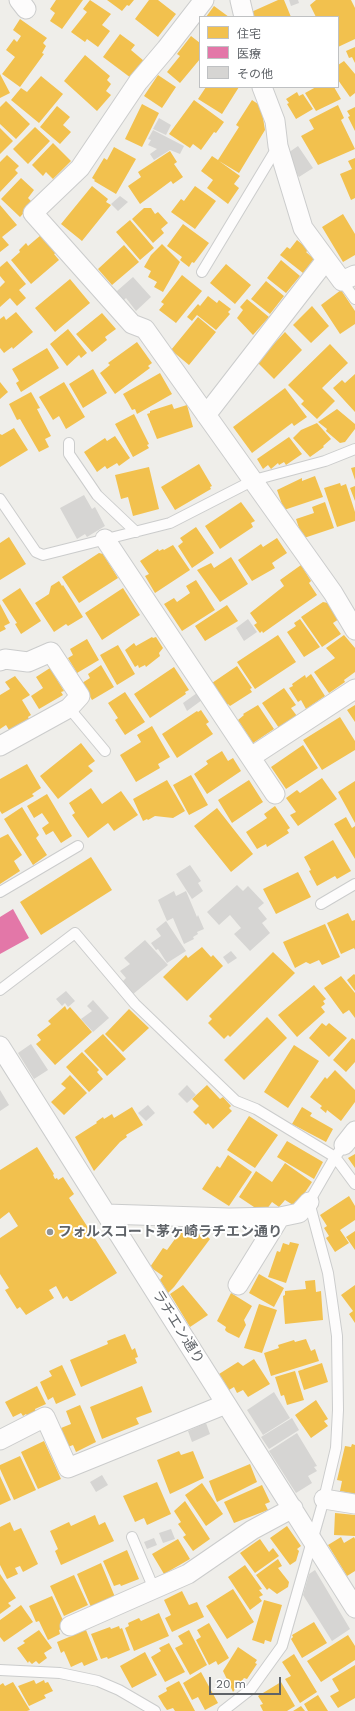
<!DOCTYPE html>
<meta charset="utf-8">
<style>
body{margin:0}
#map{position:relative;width:355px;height:1711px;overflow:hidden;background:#efeeea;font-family:"Work Sans","Noto Sans JP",sans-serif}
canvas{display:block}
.legend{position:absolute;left:199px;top:16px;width:140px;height:72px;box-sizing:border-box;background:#fff;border:1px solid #bfc1c3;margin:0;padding:5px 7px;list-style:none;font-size:12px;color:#5f6368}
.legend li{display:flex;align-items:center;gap:8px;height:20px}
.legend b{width:20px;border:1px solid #bfc1c3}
.scale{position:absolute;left:209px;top:1677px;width:72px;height:18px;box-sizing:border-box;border:2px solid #5f6368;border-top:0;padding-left:5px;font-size:12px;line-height:14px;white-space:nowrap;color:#5f6368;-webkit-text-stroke:3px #fff;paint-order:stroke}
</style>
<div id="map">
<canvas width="355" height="1711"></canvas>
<ul class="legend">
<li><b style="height:11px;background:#f2c14e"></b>住宅</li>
<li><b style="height:11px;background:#e377a8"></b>医療</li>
<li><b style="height:11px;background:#d6d5d3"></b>その他</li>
</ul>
<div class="scale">20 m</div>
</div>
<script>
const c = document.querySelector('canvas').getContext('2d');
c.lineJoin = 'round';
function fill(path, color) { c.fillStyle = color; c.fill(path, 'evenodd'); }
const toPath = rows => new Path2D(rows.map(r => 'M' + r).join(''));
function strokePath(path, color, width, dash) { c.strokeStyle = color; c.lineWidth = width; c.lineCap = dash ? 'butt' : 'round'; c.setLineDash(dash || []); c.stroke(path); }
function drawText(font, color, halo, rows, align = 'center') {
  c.font = font + ' "Work Sans","Noto Sans JP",sans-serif'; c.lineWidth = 4; c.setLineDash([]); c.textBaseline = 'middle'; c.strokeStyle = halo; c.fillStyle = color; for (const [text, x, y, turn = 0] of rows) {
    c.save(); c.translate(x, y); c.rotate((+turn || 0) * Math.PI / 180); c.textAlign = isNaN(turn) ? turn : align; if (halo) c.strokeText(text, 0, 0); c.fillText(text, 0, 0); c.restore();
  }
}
fill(toPath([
 [56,0,83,0,62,29,50,21,55,13,50,9],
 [90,0,111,14,102,25,110,31,98,47,87,39,85,42,71,32,87,12,83,9],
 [107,0,134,0,129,6,127,5,122,11],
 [149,0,158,0,176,14,158,37,135,19],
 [278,0,284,0,291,17,251,17,249,13],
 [316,0,351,0,355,8,355,39,338,47,338,17,316,17,310,5],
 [214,6,229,17,206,17],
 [20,19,47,38,43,43,46,46,42,53,44,54,20,87,2,74,15,57,6,50,14,39,17,42,21,36,13,30],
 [120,34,135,45,131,50,144,61,131,78,103,57],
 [191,36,200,43,200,59,180,83,167,72,180,56,177,54],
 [355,47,355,63,352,57,349,58,346,51],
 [85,55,110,76,107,80,111,84,106,91,111,95,97,111,64,81],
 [344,61,355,74,355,93,350,97,338,80,338,65],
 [0,74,10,93,0,98],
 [158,75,176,87,162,108,144,96],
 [41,76,63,94,39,123,11,100,21,88,27,92],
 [206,87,239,87,222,114,198,99],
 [316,87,334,87,341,99,316,111,305,93],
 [297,92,299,96,303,94,313,109,296,119,287,104,289,103,286,99],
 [194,100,224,122,216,133,214,132,201,150,193,144,190,148,169,134],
 [252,100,261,106,265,130,239,173,219,161,240,176,234,184,239,188,228,204,207,188,213,180,201,171,212,156,218,160,239,127,236,125],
 [6,101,30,124,16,139,0,124,0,107],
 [142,104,159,113,142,147,125,139],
 [338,105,344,118,341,120,355,149,318,165,301,136,314,129,309,120],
 [57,106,70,117,63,125,71,132,60,144,40,127],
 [355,107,355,131,348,117,350,116,347,111],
 [35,127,50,141,28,164,13,149],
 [0,128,13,141,0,154],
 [53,143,71,161,53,179,46,172,43,176,32,165],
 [114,147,136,159,116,194,94,181,95,180,92,178,104,158,107,160],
 [170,151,177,162,174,164,183,177,173,184,171,181,140,204,128,186,141,177,138,172],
 [7,155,19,166,15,170,18,173,0,192,0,162],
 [355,158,355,198,351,200,340,174,352,169,348,161],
 [21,178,34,190,28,198,33,203,20,217,1,199],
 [92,186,108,199,106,202,111,205,82,241,61,224],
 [195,186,216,201,195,229,171,212,181,199,184,201],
 [0,205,17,225,2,237,9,245,0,252],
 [144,208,151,208,155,214,158,212,168,223,161,229,164,233,153,243,132,219],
 [343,214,355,234,355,255,343,262,322,227],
 [130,220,154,248,140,260,116,232],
 [183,224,209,243,194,263,192,262,189,267,180,260,182,257,167,246],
 [41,235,56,253,54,254,59,260,31,284,11,260,20,252,19,250,26,243,28,246],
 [297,240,309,250,306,252,314,259,303,273,280,255,287,247,290,249],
 [162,244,180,262,163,292,154,287,157,282,148,277,151,271,144,267,151,255],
 [124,245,139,262,112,285,98,269],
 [281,260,300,276,286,293,267,278],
 [7,261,26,284,19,290,26,298,17,306,10,298,0,307,0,287,5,282,0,276,0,267],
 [226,264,251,285,235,304,210,283],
 [182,275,202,291,176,323,159,310,164,304,161,302],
 [70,279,90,303,55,332,35,308],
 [266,281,284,296,270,314,251,299],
 [341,290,355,311,355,324,340,334,321,305],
 [208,296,217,303,219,300,231,309,228,312,230,314,216,330,197,315,192,321,187,317,198,304,200,306],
 [247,299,269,317,253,335,237,318,243,310,240,307],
 [312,306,329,326,311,343,293,325],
 [16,312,33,332,13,349,12,347,4,353,0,348,0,319,4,316,6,320],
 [102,313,116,329,105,337,107,340,92,352,76,334],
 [198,317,216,332,189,365,171,350],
 [68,329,87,353,81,358,79,355,67,366,50,344],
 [285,332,302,350,274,379,257,362],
 [137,342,152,363,148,366,150,368,115,394,100,373,110,365,108,363],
 [330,344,348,363,322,388,335,401,317,419,301,404,304,401,288,385],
 [47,348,59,368,21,392,16,383,19,381,12,369],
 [93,369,107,393,83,408,69,384],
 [160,373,172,394,137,414,135,409,132,410,123,394],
 [355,374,355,412,333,388,342,380,345,383],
 [0,382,8,392,0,399],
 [64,382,85,417,66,429,59,416,53,420,39,397],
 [285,388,307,417,294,426,292,423,252,453,233,427],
 [31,392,40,408,37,409,51,436,45,439,49,447,39,452,20,419,17,420,9,404],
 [172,404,174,409,187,405,193,427,157,439,147,414,150,413,150,411],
 [337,409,355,424,355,429,345,442,340,443,326,431,327,429,318,422],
 [134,414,149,444,147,445,149,448,133,457,115,424],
 [317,423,331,439,323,446,324,447,310,457,293,438,301,430],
 [14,428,28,450,0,467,0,434,2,435],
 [115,436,130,458,119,466,117,463,107,469,105,466,97,472,84,452,105,438,107,441],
 [289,437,302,454,286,465,284,462,279,465,278,463,271,469,268,465,263,469,257,459],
 [199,464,212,486,210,487,211,489,175,510,161,487],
 [149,467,159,509,133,516,128,497,121,499,115,475],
 [355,467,355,480,351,468],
 [315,476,323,497,284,510,277,490,302,478,302,481],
 [340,483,341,486,346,484,355,512,355,521,337,527,324,488],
 [355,486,355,501,350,488],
 [241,502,255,521,251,523,253,527,220,549,205,526],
 [325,502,334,528,304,538,303,533,301,534,296,519,314,513,312,507],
 [196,527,214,553,192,568,178,546,183,542,180,538],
 [9,537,26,564,0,580,0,543],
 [277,538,287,553,272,563,275,568,252,581,238,560,261,544,263,547],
 [173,545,190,570,155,593,145,576,149,574,140,561,158,549,159,551,163,549,164,550],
 [99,553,103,554,118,578,79,603,62,577],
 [231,557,248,584,220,602,197,570,211,563,214,568],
 [301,565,311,581,309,583,317,595,263,633,262,631,260,633,254,625,257,623,250,613,284,586,280,580],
 [196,580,215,610,182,631,164,604,174,598,177,602,190,593,186,586],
 [59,581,62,586,63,585,83,617,68,626,66,624,54,632,35,603,49,594,51,586],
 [20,588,41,621,21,634,15,624,17,623,2,600],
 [123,588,140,615,102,640,85,613],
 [323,602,328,603,339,619,333,623,341,634,322,647,301,617],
 [0,604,10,623,4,626,6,629,0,632],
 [227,605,238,621,205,641,195,626],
 [300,619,320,647,304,657,287,632,296,626,294,623],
 [278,635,296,662,255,689,237,662],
 [344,635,355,648,355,672,344,680,345,682,329,693,314,672,335,658,326,648],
 [152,637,153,638,156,637,163,648,159,653,160,656,146,667,145,665,139,668,138,665,135,667,125,650,134,643,136,646],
 [87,639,99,660,77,673,68,658,73,655,70,649],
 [118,645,135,674,117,685,100,655],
 [101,665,114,687,92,700,82,683,90,678,88,674],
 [237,666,252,688,250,689,252,692,230,706,228,704,226,705,212,683],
 [174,667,189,690,185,692,186,694,150,718,134,694],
 [50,668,64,691,61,692,63,695,39,709,31,696,43,688,36,677],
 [311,674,325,696,306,709,301,700,298,702,289,688,293,686,292,684,305,675,306,678],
 [15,676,30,695,22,700,31,715,28,717,29,719,9,730,6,725,0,729,0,695,10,689,5,682],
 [284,688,296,705,291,708,297,716,279,728,262,703],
 [125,692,145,722,125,735,115,720,118,718,108,703],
 [258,705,274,729,253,743,238,720,244,715,243,714],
 [355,705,355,722,347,710],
 [201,710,209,722,206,724,213,734,177,758,162,734,197,711,198,712],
 [340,717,355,741,355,750,322,770,303,740],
 [152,726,170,757,158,764,160,768,136,782,120,755,141,742,137,735],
 [81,743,95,761,88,766,93,771,58,799,40,776],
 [303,745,318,768,286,789,271,767],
 [222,751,228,761,233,758,241,771,207,794,194,774,208,764,206,761],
 [27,764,41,788,32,794,34,796,2,814,0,811,0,779],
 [191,775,208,805,189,815,173,785],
 [322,778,337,799,298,826,290,815,296,812,286,798,297,790,300,793],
 [167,780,185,811,173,818,155,816,148,820,147,819,143,821,133,799],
 [249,780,263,802,232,823,218,800],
 [355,781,355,823,338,792],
 [91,788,102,804,121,791,138,815,114,831,108,823,88,838,72,815,75,813,69,803],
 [47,794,72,836,61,843,53,831,46,835,42,828,49,823,42,813,34,818,27,806],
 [275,806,290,828,287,830,289,833,267,847,266,844,257,849,246,832,267,818,264,814],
 [22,807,39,835,36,838,47,855,33,865,4,819],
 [217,808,253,854,231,872,194,826],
 [346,817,352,828,355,826,355,859,334,824],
 [8,834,22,855,14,861,20,871,0,884,0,838],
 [333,840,351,871,337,879,335,876,317,886,309,871,311,870,304,857],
 [91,857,112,890,41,935,20,902],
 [298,872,311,897,276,914,263,889],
 [348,913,352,921,355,920,355,950,354,948,341,954,327,923],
 [325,924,340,957,322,965,319,960,310,964,306,962,295,968,283,942],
 [202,947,211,957,213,955,223,966,187,1001,163,977,186,955,188,958],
 [273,952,295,973,230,1037,228,1035,224,1039,208,1023,212,1019,209,1016],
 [354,974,355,975,355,991,347,980],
 [341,976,355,993,355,1018,349,1010,343,1014,324,988],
 [314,985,326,999,323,1001,325,1004,321,1007,325,1012,297,1037,278,1015],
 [65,1006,67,1010,70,1007,92,1032,55,1065,36,1044,41,1040,37,1035,51,1024,48,1021],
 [129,1009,149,1028,123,1052,105,1034],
 [267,1017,287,1038,244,1080,224,1060],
 [322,1023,326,1026,329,1023,347,1038,329,1057,309,1038],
 [103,1034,126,1059,107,1076,84,1051],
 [352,1038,355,1040,355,1062,346,1072,333,1060],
 [294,1045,319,1061,288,1108,264,1092],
 [82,1052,99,1070,97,1072,103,1079,89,1092,66,1067],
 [335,1070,355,1090,355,1102,341,1121,327,1110,326,1113,320,1108,322,1106,310,1097,325,1077,327,1079],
 [70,1075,87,1093,64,1115,51,1102,66,1088,61,1084],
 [207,1085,220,1099,223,1097,231,1106,229,1108,232,1111,213,1129,208,1123,206,1125,193,1112,199,1106,192,1099],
 [132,1107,143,1125,126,1135,127,1137,120,1142,94,1171,75,1137,97,1123,96,1122,103,1117,104,1119,112,1114,114,1118],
 [302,1107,312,1113,310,1116,333,1129,326,1142,292,1124],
 [249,1116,278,1135,255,1168,227,1150],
 [287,1141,323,1162,314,1179,277,1157],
 [37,1147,54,1174,53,1175,55,1179,57,1178,58,1180,63,1177,74,1194,69,1198,117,1273,72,1301,70,1301,67,1296,63,1299,56,1286,49,1290,54,1298,26,1315,20,1307,17,1309,5,1290,9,1288,0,1274,0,1238,18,1226,9,1212,0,1219,0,1170],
 [355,1154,355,1168,348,1158],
 [228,1155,252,1172,229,1206,202,1189,217,1166,220,1168],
 [285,1163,312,1182,298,1203,296,1201,293,1205,285,1200,279,1207,272,1202,267,1209,262,1207,260,1211,239,1197,256,1171,272,1182],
 [349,1196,355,1206,355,1220,340,1230,349,1243,335,1252,326,1238,329,1236,324,1228,327,1226,320,1215],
 [185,1225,200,1235,202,1232,210,1239,174,1287,168,1293,160,1280,163,1276,150,1267,163,1248,167,1250],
 [355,1231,355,1250,346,1237],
 [290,1242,299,1244,286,1283,268,1277,277,1251,280,1252,283,1243,289,1245],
 [259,1274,284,1288,274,1307,249,1293],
 [315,1280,316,1292,321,1291,323,1320,285,1324,283,1296,285,1295,285,1291,306,1289,305,1281],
 [183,1285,208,1315,190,1327,170,1294],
 [355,1285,355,1323,349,1314,353,1311,341,1295],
 [231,1293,252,1306,244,1320,246,1325,239,1338,227,1332,225,1330,226,1327,217,1321],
 [259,1304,277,1310,262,1353,244,1348],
 [125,1334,132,1350,135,1348,138,1357,135,1358,137,1363,81,1387,70,1360,108,1344,107,1341],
 [306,1339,311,1351,315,1349,319,1361,271,1376,264,1353,279,1348,278,1345,294,1340,295,1342],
 [254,1359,270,1384,248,1397,243,1390,237,1393,234,1387,229,1390,219,1374,238,1362,243,1366],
 [322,1363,328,1382,304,1390,298,1371],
 [62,1365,76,1395,56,1404,53,1397,48,1400,40,1382,52,1376,49,1371],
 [295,1371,304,1400,287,1405,284,1395,281,1396,275,1377],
 [37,1386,46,1404,35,1409,36,1413,28,1417,26,1414,23,1416,21,1413,13,1417,5,1402],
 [142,1386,152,1412,136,1418,139,1424,102,1439,90,1407],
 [316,1400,328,1419,324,1421,328,1426,311,1438,295,1415],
 [80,1405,96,1442,76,1452,73,1445,68,1447,61,1428,71,1424,66,1411],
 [44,1441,61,1479,38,1489,21,1452],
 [352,1444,355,1445,355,1494,340,1491,342,1481,337,1480,345,1446,351,1447],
 [179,1451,181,1455,193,1451,204,1478,170,1494,157,1460],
 [20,1456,36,1490,14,1500,0,1469,0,1465],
 [250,1464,257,1482,217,1502,209,1481],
 [0,1476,11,1500,0,1505],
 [157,1482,171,1514,147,1525,144,1518,135,1522,123,1496],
 [202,1483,223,1514,206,1526,185,1495],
 [262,1485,270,1502,265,1504,268,1510,234,1523,224,1502],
 [185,1501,210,1539,193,1551,183,1537,186,1535,178,1524,181,1522,174,1511],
 [335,1513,355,1515,355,1536,334,1535],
 [95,1515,99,1525,105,1522,114,1541,61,1565,55,1551,58,1549,50,1531,69,1522,71,1526],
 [10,1522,14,1531,21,1528,38,1564,23,1572,20,1566,15,1568,18,1574,7,1579,0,1565,0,1527],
 [287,1526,301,1546,297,1549,299,1551,296,1561,290,1565,270,1538],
 [341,1537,344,1543,354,1537,355,1539,355,1571,347,1576,328,1545],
 [178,1539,190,1559,164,1574,152,1554],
 [260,1539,269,1552,273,1548,279,1556,255,1573,240,1553],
 [127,1550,139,1579,121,1586,120,1584,114,1586,103,1561],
 [278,1559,282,1566,278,1568,289,1582,288,1587,277,1594,269,1588,267,1590,256,1575],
 [101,1563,115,1597,91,1607,77,1574],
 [245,1565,262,1589,259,1590,263,1595,259,1597,262,1601,250,1610,228,1577],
 [0,1574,16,1598,8,1603,11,1606,0,1614],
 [74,1575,88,1605,64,1616,50,1586],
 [233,1589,254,1622,227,1639,206,1606],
 [182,1591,189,1605,197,1602,204,1617,172,1632,165,1618,171,1615,164,1600],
 [52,1596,66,1627,59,1630,60,1634,48,1640,39,1621,36,1622,29,1606],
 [264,1600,282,1605,271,1642,265,1640,264,1644,252,1640],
 [21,1605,33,1622,4,1642,0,1637,0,1620],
 [159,1613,169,1636,134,1651,125,1628,129,1626,128,1623,139,1618,141,1621],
 [314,1622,327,1643,302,1658,291,1639,293,1637,292,1635],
 [209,1623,229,1658,218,1665,216,1661,209,1665,196,1640,201,1637,197,1630],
 [119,1626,120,1629,122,1628,130,1650,108,1659,107,1657,101,1659,91,1634,110,1627,111,1629],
 [39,1630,52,1648,44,1653,47,1658,39,1664,36,1661,32,1664,29,1661,28,1663,17,1648,25,1643,23,1641],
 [86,1630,98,1660,84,1666,82,1662,71,1667,64,1651,61,1653,57,1642],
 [189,1630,207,1665,190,1675,175,1648,183,1644,178,1636],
 [348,1635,355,1646,355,1660,321,1682,307,1661],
 [169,1643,185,1672,165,1682,151,1657,161,1651,159,1648],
 [238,1647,257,1660,255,1663,257,1664,247,1679,244,1678,233,1692,223,1671],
 [145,1652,157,1675,132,1688,120,1666],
 [294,1654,317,1692,300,1703,285,1679,291,1676,282,1662],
 [355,1665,355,1698,338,1708,330,1696,339,1691,332,1679],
 [201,1672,218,1703,205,1710,198,1697,192,1700,183,1683],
 [34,1680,36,1684,44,1680,45,1683,48,1682,53,1691,44,1695,46,1698,29,1706,18,1686],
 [179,1681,195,1711,175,1711,173,1708,167,1710,164,1706,158,1696,167,1691,166,1688],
 [13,1682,30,1710,27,1711,0,1711,0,1685,3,1683,5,1686],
 [281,1682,295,1706,287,1711,263,1711,260,1705,263,1704,258,1696],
 [318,1695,328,1711,308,1711,304,1704],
 [301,1706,305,1711,293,1711]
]), '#f2c14e');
fill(toPath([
 [13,909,29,938,0,954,0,917]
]), '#e377a8');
fill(toPath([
 [289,0,298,0,299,3,291,6],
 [159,118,171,125,166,135,153,129],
 [153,130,184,146,180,154,170,150,154,160,150,154,157,149,148,145,151,140,148,139],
 [298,146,313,168,299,177,285,155],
 [120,196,128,202,118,211,111,204],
 [133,277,151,297,136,311,126,298,122,302,111,291,114,288,117,291],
 [84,495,92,509,95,507,105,526,87,537,85,534,77,539,60,508],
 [248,619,257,632,244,641,236,628],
 [197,693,202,700,187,711,183,703],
 [190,865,201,881,198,883,203,891,192,899,176,874],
 [237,885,243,891,248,886,264,903,258,908,267,919,262,923,270,933,250,951,234,934,241,928,230,915,219,925,207,912],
 [174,891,176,896,186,891,197,917,198,915,204,929,197,932,198,934,193,937,194,939,184,944,173,918,167,921,158,900],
 [166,921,186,951,167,963,158,949,156,950,151,943,161,936,156,929],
 [145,940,168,965,132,995,121,983,126,978,120,971,130,964,124,958],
 [231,951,237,958,228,964,223,957],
 [66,991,75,1001,68,1007,65,1003,62,1006,56,999],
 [93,1000,109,1018,93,1032,81,1019,92,1011,87,1006],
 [31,1044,48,1070,34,1079,18,1053],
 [187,1085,196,1095,187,1103,178,1094],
 [0,1090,9,1105,0,1111],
 [148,1105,155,1113,146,1121,138,1113],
 [274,1392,290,1418,263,1435,247,1410],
 [292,1418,299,1430,269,1449,261,1437],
 [206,1423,210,1434,192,1442,188,1431],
 [297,1433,317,1466,314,1467,317,1471,308,1476,312,1483,296,1493,269,1451],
 [102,1475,108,1485,96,1492,90,1482],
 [171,1529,175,1539,163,1543,159,1533],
 [154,1538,157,1545,147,1549,144,1542],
 [315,1570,350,1629,332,1641,303,1595,309,1574]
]), '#d6d5d3');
const lane = toPath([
 [202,272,278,146],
 [342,281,355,299],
 [69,443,69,454,97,495,136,532],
 [0,499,36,552,43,555,170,523,254,480,325,461,355,449],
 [69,708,105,751],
 [0,892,78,846],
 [321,904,355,884],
 [0,990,75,933,135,1004,236,1101,256,1109,335,1157,355,1184],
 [132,1537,154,1589],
 [0,1670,60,1673,98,1681,119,1690,155,1711],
 [223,1711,251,1689,282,1646,324,1499,336,1448,338,1410,337,1336,328,1273,309,1202,335,1157,344,1145]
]);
const street = toPath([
 [19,0,26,9],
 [204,0,166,49,138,82,80,168,33,213,132,324,145,329,333,593,355,630],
 [240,0,244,17],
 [262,87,275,121,278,146,303,228,342,281,355,275],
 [206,415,326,260],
 [105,539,275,794],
 [0,661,5,659,28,662,51,652,80,696,69,708,0,746],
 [251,757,355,689],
 [0,1046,355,1608],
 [344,1145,355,1131],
 [106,1214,229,1218,280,1217],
 [238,1285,280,1217,299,1213,309,1202],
 [0,1440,45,1417,68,1468,226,1404],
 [324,1499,355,1504],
 [70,1626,188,1574,252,1530,293,1508]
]);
strokePath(lane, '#cbcccc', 12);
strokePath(street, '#cbcccc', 21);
strokePath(lane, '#fdfcfc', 10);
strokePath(street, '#fdfcfc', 19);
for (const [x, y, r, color] of [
 [50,1232,4,"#919496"]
]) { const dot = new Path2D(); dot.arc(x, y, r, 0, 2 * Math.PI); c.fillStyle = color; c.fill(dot); strokePath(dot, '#fff', 1.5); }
drawText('bold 14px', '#5f6368', '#fff', [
 ["フォルスコート茅ヶ崎ラチエン通り",58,1232]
], 'left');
drawText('14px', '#5f6368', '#fff', [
 ["ラチエン通り",178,1327,58]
]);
</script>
